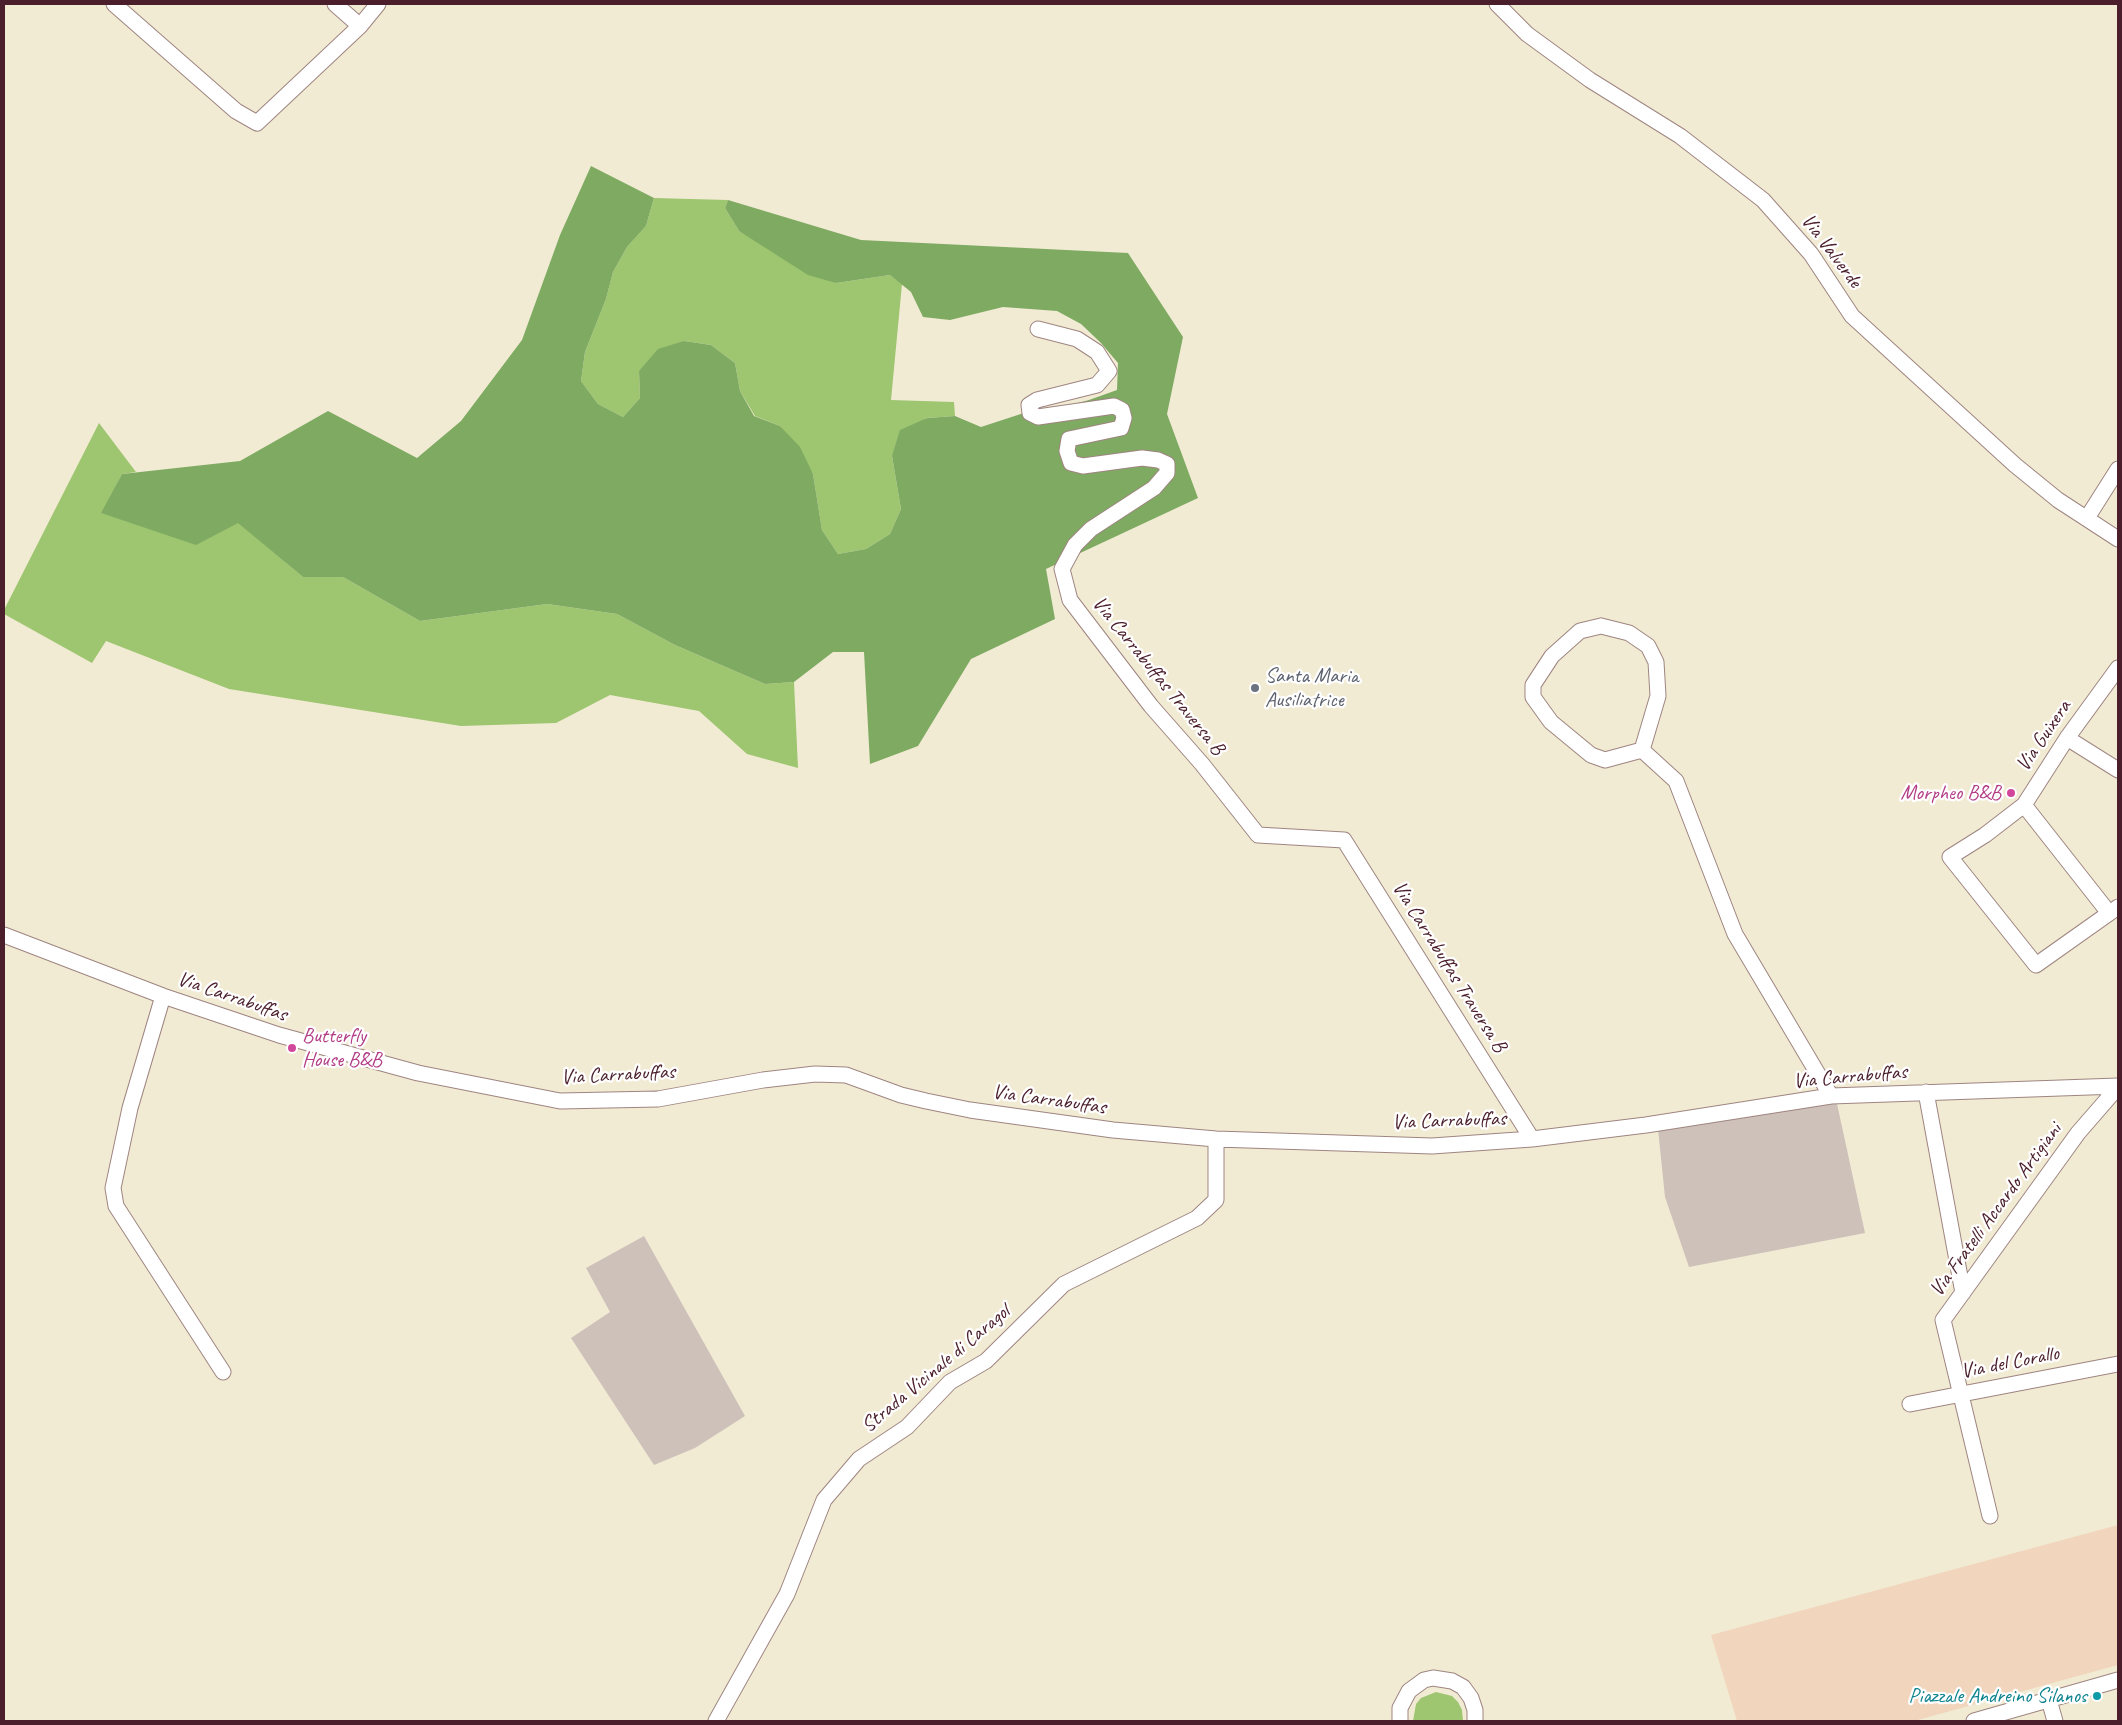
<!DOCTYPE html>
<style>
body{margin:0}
#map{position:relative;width:2122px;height:1725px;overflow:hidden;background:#f2ebd4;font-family:Caveat,sans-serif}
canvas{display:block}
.frame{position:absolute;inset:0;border:5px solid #4a1f2b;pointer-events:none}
</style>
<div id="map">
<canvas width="2122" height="1725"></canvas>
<div class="frame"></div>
</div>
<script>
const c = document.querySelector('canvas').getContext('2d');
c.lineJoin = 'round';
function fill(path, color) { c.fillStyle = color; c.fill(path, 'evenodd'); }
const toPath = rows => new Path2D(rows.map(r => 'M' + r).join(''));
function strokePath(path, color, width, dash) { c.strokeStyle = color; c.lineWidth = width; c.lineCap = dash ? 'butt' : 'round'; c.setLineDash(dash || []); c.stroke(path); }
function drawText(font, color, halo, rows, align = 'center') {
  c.font = font + ' Caveat,sans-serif'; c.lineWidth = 4.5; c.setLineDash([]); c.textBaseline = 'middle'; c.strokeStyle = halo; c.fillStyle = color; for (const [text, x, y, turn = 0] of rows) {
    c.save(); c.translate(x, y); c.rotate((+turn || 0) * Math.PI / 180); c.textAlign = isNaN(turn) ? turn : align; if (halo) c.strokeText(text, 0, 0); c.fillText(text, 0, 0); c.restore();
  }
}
fill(toPath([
 [2118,1525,2118,1665,1914,1721,1737,1721,1711,1635]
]), '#f1d5bd');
fill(toPath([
 [1836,1099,1865,1233,1689,1267,1665,1197,1658,1129],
 [644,1236,745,1416,695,1448,654,1465,571,1338,610,1312,586,1268]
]), '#cec1ba');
fill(toPath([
 [654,198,728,200,725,208,739,231,836,283,890,275,902,284,891,400,954,402,955,416,926,418,892,456,901,509,890,534,866,549,838,554,822,530,813,474,780,426,755,416,740,391,735,363,711,345,684,341,639,371,640,398,623,417,598,404,581,381,585,352,606,299,613,272,627,247,646,226],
 [99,423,136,472,122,474,102,513,196,544,238,522,303,577,343,577,420,621,547,604,617,614,675,645,765,684,794,682,798,768,747,754,699,711,610,695,556,723,461,726,229,689,106,641,92,663,4,614,4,610],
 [1436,1692,1452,1696,1458,1702,1462,1710,1463,1721,1413,1721,1416,1704,1421,1698]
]), '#9ec570');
fill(toPath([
 [591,166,654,198,646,226,627,247,613,272,606,299,585,352,581,381,598,404,623,417,640,398,639,371,658,349,684,341,711,345,735,363,740,391,754,416,780,426,800,447,813,474,822,530,838,554,866,549,890,534,901,509,892,456,900,430,927,418,955,416,981,427,1033,410,1063,407,1089,400,1117,390,1118,363,1101,343,1081,324,1057,311,1003,307,950,320,923,317,911,292,890,275,836,283,808,275,739,231,725,208,728,200,861,240,1128,253,1183,337,1167,414,1198,498,1046,569,1055,619,971,659,918,746,870,764,864,652,833,652,794,682,765,684,675,645,617,614,547,604,420,621,343,577,303,577,238,523,196,545,101,513,122,474,240,461,328,411,417,458,461,421,522,340,560,235]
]), '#7eaa62');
const minor = toPath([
 [114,4,236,111,257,123,360,26,378,4],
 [335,4,360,26],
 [1497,4,1527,34,1590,80,1680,136,1763,200,1811,254,1852,316,2015,465,2058,500,2118,539],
 [1038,329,1077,339,1097,352,1109,371,1097,385,1037,400,1029,405,1030,413,1038,417,1114,406,1122,410,1124,418,1121,428,1069,439,1067,451,1071,463,1083,466,1142,458,1158,460,1167,464,1167,473,1154,488,1091,529,1075,545,1062,569,1070,600,1151,706,1202,764,1258,835,1344,840,1532,1139],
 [2087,518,2118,469],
 [1601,626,1629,633,1648,646,1656,662,1658,696,1642,750,1605,760,1591,755,1551,722,1533,697,1533,685,1552,656,1580,631,1601,626],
 [2118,668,2067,738,2024,805,1985,835,1950,857,2036,965,2118,907],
 [2067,738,2118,770],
 [1642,750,1676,781,1735,934,1831,1096],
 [2024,805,2109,913],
 [4,935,163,996,279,1035,418,1073,560,1101,658,1099,763,1080,815,1074,846,1075,901,1095,926,1101,970,1110,1113,1130,1216,1139,1432,1146,1532,1139,1646,1125,1831,1096,2118,1086],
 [163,996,130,1108,113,1188,116,1206,223,1372],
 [1926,1092,1963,1293],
 [1910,1404,2118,1364],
 [1990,1516,1943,1320,2078,1133,2118,1087],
 [2049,1700,2055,1721],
 [716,1721,787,1594,824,1500,859,1459,907,1427,950,1382,986,1361,1064,1284,1197,1218,1216,1200,1216,1139],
 [1400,1721,1400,1708,1409,1691,1424,1680,1433,1678,1452,1681,1463,1687,1471,1698,1475,1710,1475,1721],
 [1974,1721,2118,1680]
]);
strokePath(minor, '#9e8580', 17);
strokePath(minor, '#fff', 15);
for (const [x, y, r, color] of [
 [1255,688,5,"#6b7280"],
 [2011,793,5,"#d1479c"],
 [292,1048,5,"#d1479c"],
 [2097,1696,5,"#0f9aa8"]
]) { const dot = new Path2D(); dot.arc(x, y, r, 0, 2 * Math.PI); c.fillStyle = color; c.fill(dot); strokePath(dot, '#fff', 2); }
drawText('21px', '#4a1f2b', '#fff', [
 ["Via Valverde",1831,251,53],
 ["Via Carrabuffas Traversa B",1158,676,51],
 ["Via Guixera",2044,736,-56],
 ["Via Carrabuffas Traversa B",1449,967,58],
 ["Via Carrabuffas",232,997,19],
 ["Via Carrabuffas",618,1075,-3],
 ["Via Carrabuffas",1850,1077,-5],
 ["Via Carrabuffas",1049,1100,8],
 ["Via Carrabuffas",1449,1121,-2],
 ["Via Fratelli Accardo Artigiani",1996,1210,-54],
 ["Via del Corallo",2010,1363,-11],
 ["Strada Vicinale di Caragol",936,1369,-40]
]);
drawText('21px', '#5b616d', '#fff', [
 ["Santa Maria",1265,676],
 ["Ausiliatrice",1265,700]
], 'left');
drawText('21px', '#b23c85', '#fff', [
 ["Morpheo B&B",2001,793],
 ["Butterfly",302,1036,"left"],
 ["House B&B",302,1060,"left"]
], 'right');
drawText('21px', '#0d838f', '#fff', [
 ["Piazzale Andreino Silanos",2087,1696]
], 'right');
</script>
